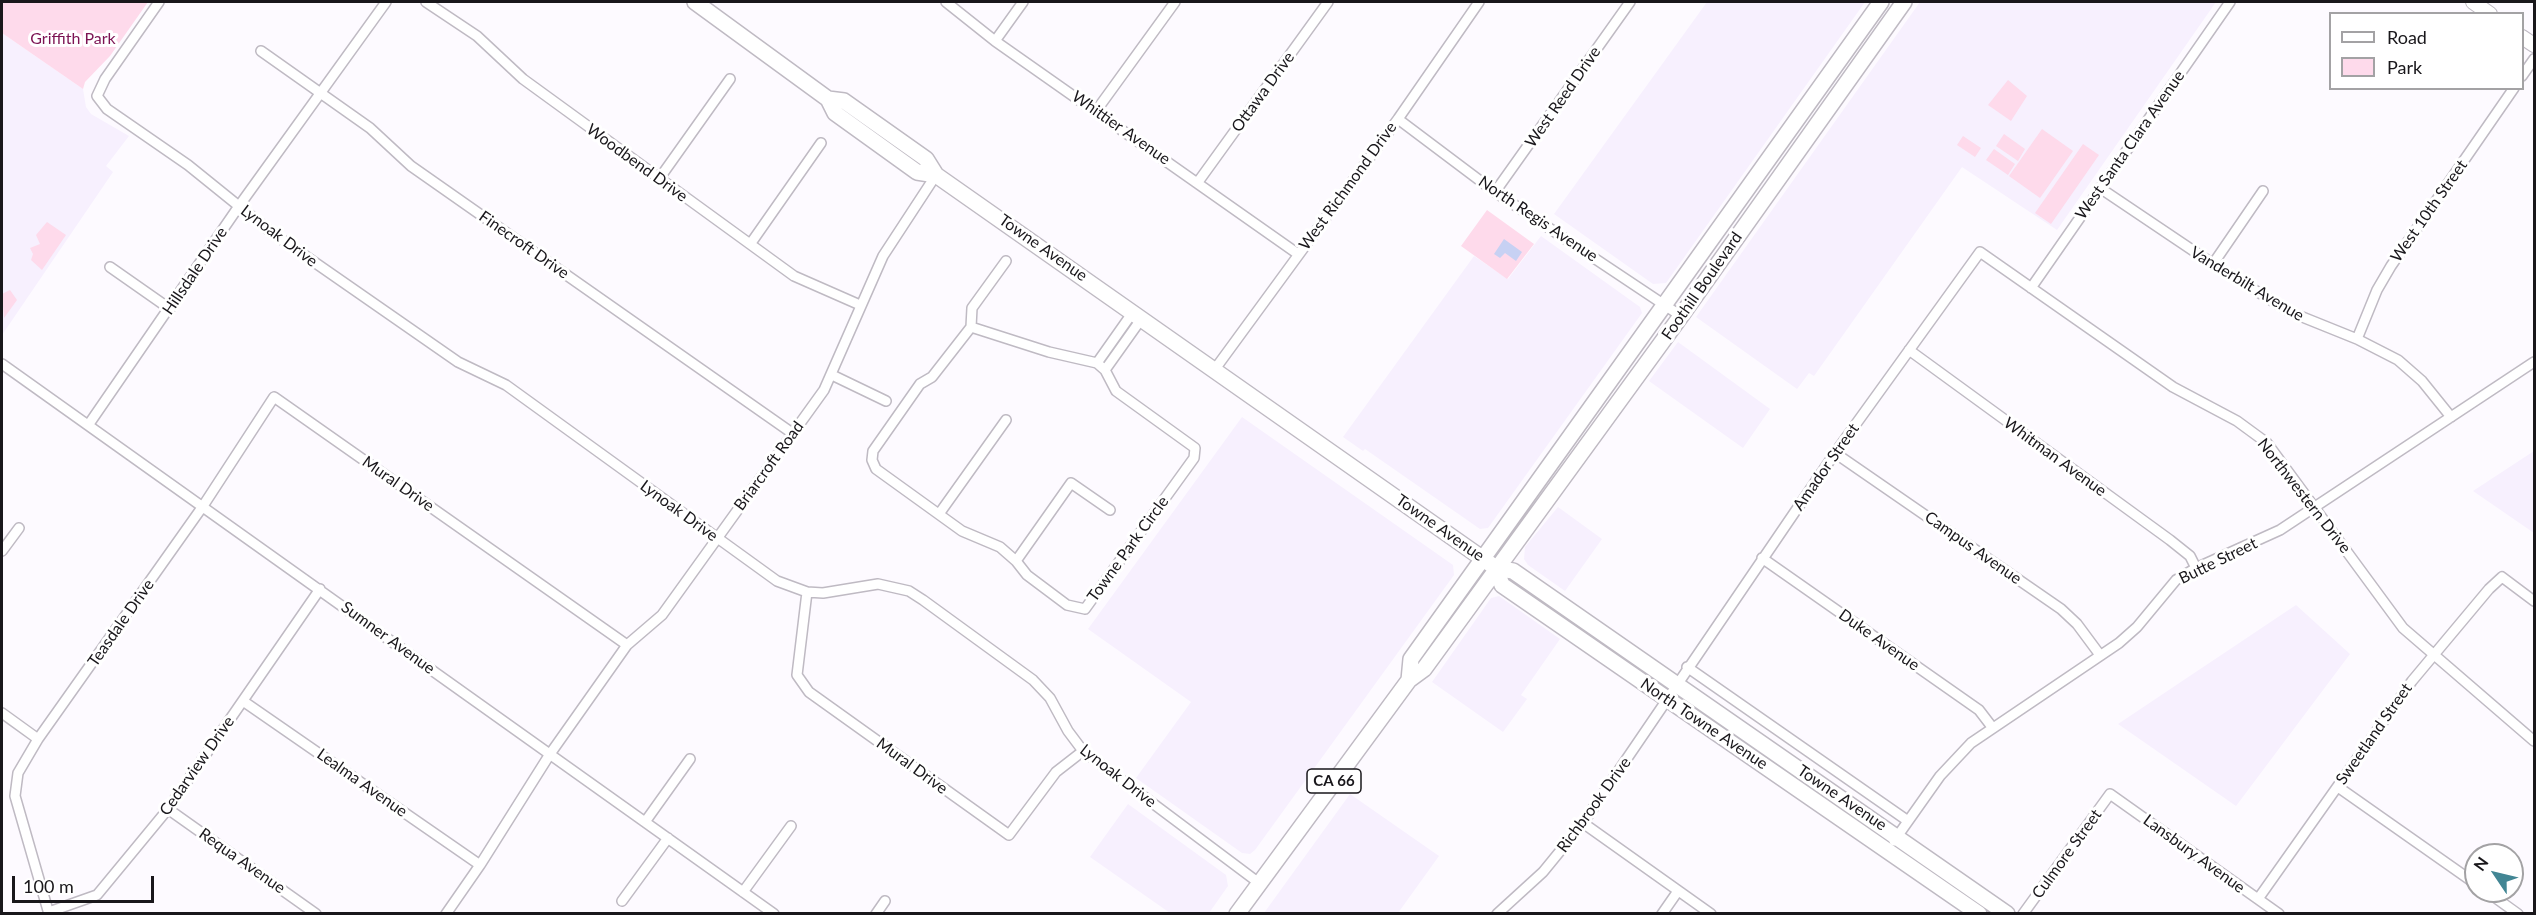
<!DOCTYPE html>
<style>
body{margin:0}
#map{position:relative;width:2536px;height:915px;overflow:hidden;background:#fdfaff;font-family:Lato,sans-serif}
canvas{display:block}
.frame{position:absolute;inset:0;border:3px solid #19171b;pointer-events:none}
.legend{position:absolute;left:2329px;top:12px;width:195px;height:78px;box-sizing:border-box;background:#fff;border:2px solid #a3a2a4;margin:0;padding:8px 10px;list-style:none;font-size:18px;color:#19171b}
.legend li{display:flex;align-items:center;gap:12px;height:30px}
.legend b{width:30px;border:2px solid #a3a2a4}
.north{position:absolute;left:2464px;top:843px;width:60px;height:60px;box-sizing:border-box;background:#fff;border:2px solid #a3a2a4;border-radius:50%;rotate:305deg;font-size:16px;font-weight:700;line-height:24px;text-align:center;color:#19171b}
.north::after{content:'';display:block;margin:auto;width:21px;height:27px;background:#428694;clip-path:polygon(50% 0,100% 100%,50% 72%,0 100%)}
.scale{position:absolute;left:12px;top:876px;width:142px;height:27px;box-sizing:border-box;border:3px solid #19171b;border-top:0;padding-left:8px;font-size:18px;line-height:21px;white-space:nowrap;color:#19171b;-webkit-text-stroke:4px #fff;paint-order:stroke}
</style>
<div id="map">
<canvas width="2536" height="915"></canvas>
<div class="frame"></div>
<ul class="legend">
<li><b style="height:8px;background:#fff"></b>Road</li>
<li><b style="height:16px;background:#fedaeb"></b>Park</li>
</ul>
<div class="north">N</div>
<div class="scale">100 m</div>
</div>
<script>
const c = document.querySelector('canvas').getContext('2d');
c.lineJoin = 'round';
function fill(path, color) { c.fillStyle = color; c.fill(path, 'evenodd'); }
const toPath = rows => new Path2D(rows.map(r => 'M' + r).join(''));
function strokePath(path, color, width, dash) { c.strokeStyle = color; c.lineWidth = width; c.lineCap = dash ? 'butt' : 'round'; c.setLineDash(dash || []); c.stroke(path); }
function drawText(font, color, halo, rows, align = 'center') {
  c.font = font + ' Lato,sans-serif'; c.lineWidth = 6; c.setLineDash([]); c.textBaseline = 'middle'; c.strokeStyle = halo; c.fillStyle = color; for (const [text, x, y, turn = 0] of rows) {
    c.save(); c.translate(x, y); c.rotate((+turn || 0) * Math.PI / 180); c.textAlign = isNaN(turn) ? turn : align; if (halo) c.strokeText(text, 0, 0); c.fillText(text, 0, 0); c.restore();
  }
}
fill(toPath([
 [1707,2,1865,2,1666,283,1653,284,1554,214],
 [1920,2,2216,2,2057,230,1962,167,1814,376,1809,373,1797,389,1696,317],
 [2,33,83,89,86,107,91,114,129,136,106,166,113,172,2,335],
 [1541,236,1640,307,1642,313,1488,528,1480,529,1365,449,1363,451,1343,437,1474,256,1508,279],
 [1678,342,1770,409,1743,448,1649,381],
 [1242,417,1453,565,1454,575,1255,850,1250,854,1242,853,1136,778,1191,702,1088,629],
 [2534,451,2534,533,2473,491],
 [1558,507,1602,539,1565,591,1528,565,1524,559,1525,547],
 [1499,596,1560,639,1521,695,1527,699,1503,732,1432,682,1491,598],
 [2296,605,2350,654,2236,806,2118,724],
 [1350,794,1439,856,1398,913,1264,913],
 [1128,804,1226,875,1228,886,1209,913,1170,913,1090,857]
]), '#f7f0fe');
fill(toPath([
 [2,2,148,2,110,56,85,82,83,89,2,33],
 [2008,80,2027,96,2011,121,1988,105],
 [2042,129,2073,151,2040,198,2009,176],
 [2004,134,2025,149,2018,161,1996,146],
 [1963,136,1981,148,1975,157,1957,145],
 [2083,144,2099,155,2051,224,2035,213],
 [1994,149,2015,164,2008,175,1986,160],
 [1487,210,1534,244,1507,279,1461,246],
 [47,222,66,235,42,270,31,260,33,254,30,248,40,244,36,235],
 [10,290,17,300,4,318,2,294]
]), '#fedaeb');
fill(toPath([
 [1504,239,1522,252,1516,261,1505,253,1500,258,1494,254]
]), '#c7d1f3');
const street = toPath([
 [159,2,105,79,97,96,107,109,188,165,271,232,458,362,506,385,777,581,807,592,823,593,878,584,909,591,923,600,1033,680,1050,698,1068,731,1083,751,1259,883],
 [426,2,477,36,523,79,794,276,860,305],
 [946,2,995,41,1298,254],
 [995,41,1023,2],
 [261,51,370,128,411,166,792,433],
 [2522,76,2534,59],
 [1096,111,1175,2],
 [1398,119,1495,192,1681,316],
 [659,179,730,79],
 [1198,182,1328,2],
 [2100,188,2213,264,2290,312,2357,339,2398,360,2422,381,2451,417],
 [1495,192,1630,2],
 [751,243,821,143],
 [2213,264,2263,191],
 [110,267,170,309],
 [2031,288,2230,2],
 [971,327,1049,352,1097,363,1105,370,1116,391,1195,448,1194,458,1085,609,1067,605,1027,575,1016,561,1000,547,962,531,876,469,872,460,873,451,920,384,932,377,971,327],
 [971,327,972,308,1006,261],
 [2357,339,2377,290,2391,266,2514,88],
 [1909,350,2170,540,2190,556,2196,568],
 [1097,363,1133,312],
 [2,364,774,914],
 [1215,369,1398,119,1479,2],
 [1105,370,1142,318],
 [832,375,886,401],
 [89,424,239,206,386,2],
 [1835,453,2061,609,2077,624,2100,655],
 [939,514,1006,420],
 [2,551,19,528],
 [1762,558,1979,710,1992,727],
 [1016,561,1071,483,1110,510],
 [807,592,797,675,809,692,1009,835,1056,772,1083,751],
 [1687,667,1908,821],
 [243,701,480,865],
 [2,713,38,739],
 [2338,787,2476,884],
 [168,809,316,914],
 [645,822,690,759],
 [1583,823,1711,914],
 [1894,841,1940,776,1971,743,2119,643,2137,627,2176,580,2196,568,2280,530,2534,362],
 [2486,891,2518,914],
 [743,892,791,826],
 [2258,899,2412,681,2489,589,2502,577,2534,601],
 [622,901,668,838],
 [49,912,97,895,168,809,320,589],
 [49,914,15,796,18,773,38,739,203,506,274,397,627,645],
 [446,914,480,865,550,754,627,645,662,615,824,390,883,256,936,175],
 [876,914,885,901],
 [1497,914,1543,872,1583,823,1835,453,1980,252,2173,387,2237,421,2267,443,2403,628,2534,741],
 [1662,914,1678,891],
 [2023,914,2110,794,2279,914]
]);
const secondary = toPath([
 [2473,2,2490,14],
 [2522,37,2534,45]
]);
const primary = toPath([
 [695,2,828,99,835,113,917,172,936,175],
 [828,99,844,101,926,159,936,175,1496,568,1513,571,2007,914],
 [1496,568,1502,585,1979,914],
 [1409,680,1411,659,1881,2],
 [1237,914,1409,680,1424,669,1681,316,1904,2]
]);
strokePath(street, '#bfbac3', 12);
strokePath(secondary, '#bfbac3', 16);
strokePath(primary, '#bfbac3', 18);
strokePath(street, '#fff', 9);
strokePath(secondary, '#fff', 14);
strokePath(primary, '#fff', 15);
for (const [x, y, w] of [
 [1334,781,54]
]) { const box = new Path2D(); box.roundRect(x - w / 2, y - 12, w, 24, 4.5); c.fillStyle = '#fff'; c.fill(box); strokePath(box, '#19171b', 1.5); }
drawText('bold 15px', '#19171b', null, [
 ["CA 66",1334,781]
]);
drawText('16px', '#7c1454', '#fff', [
 ["Griffith Park",73,39]
]);
drawText('16px', '#19171b', '#fff', [
 ["Ottawa Drive",1263,92,-54],
 ["West Reed Drive",1563,97,-55],
 ["Whittier Avenue",1121,128,35],
 ["West Santa Clara Avenue",2130,145,-55],
 ["Woodbend Drive",637,163,36],
 ["West Richmond Drive",1348,186,-54],
 ["West 10th Street",2429,211,-55],
 ["North Regis Avenue",1538,219,34],
 ["Lynoak Drive",279,236,37],
 ["Finecroft Drive",524,245,35],
 ["Towne Avenue",1043,248,35],
 ["Hillsdale Drive",195,271,-56],
 ["Vanderbilt Avenue",2247,284,31],
 ["Foothill Boulevard",1702,286,-55],
 ["Whitman Avenue",2055,457,36],
 ["Briarcroft Road",769,466,-54],
 ["Amador Street",1826,467,-55],
 ["Mural Drive",398,484,35],
 ["Northwestern Drive",2304,496,52],
 ["Lynoak Drive",679,511,36],
 ["Towne Avenue",1440,528,35],
 ["Campus Avenue",1973,548,35],
 ["Towne Park Circle",1128,549,-54],
 ["Butte Street",2218,561,-26],
 ["Teasdale Drive",121,623,-55],
 ["Sumner Avenue",388,638,36],
 ["Duke Avenue",1879,640,35],
 ["North Towne Avenue",1704,724,34],
 ["Sweetland Street",2374,734,-55],
 ["Cedarview Drive",197,766,-55],
 ["Mural Drive",912,766,36],
 ["Lynoak Drive",1118,776,38],
 ["Lealma Avenue",362,783,35],
 ["Towne Avenue",1842,798,34],
 ["Richbrook Drive",1594,805,-54],
 ["Culmore Street",2067,854,-54],
 ["Lansbury Avenue",2194,854,36],
 ["Requa Avenue",242,861,35]
]);
</script>
